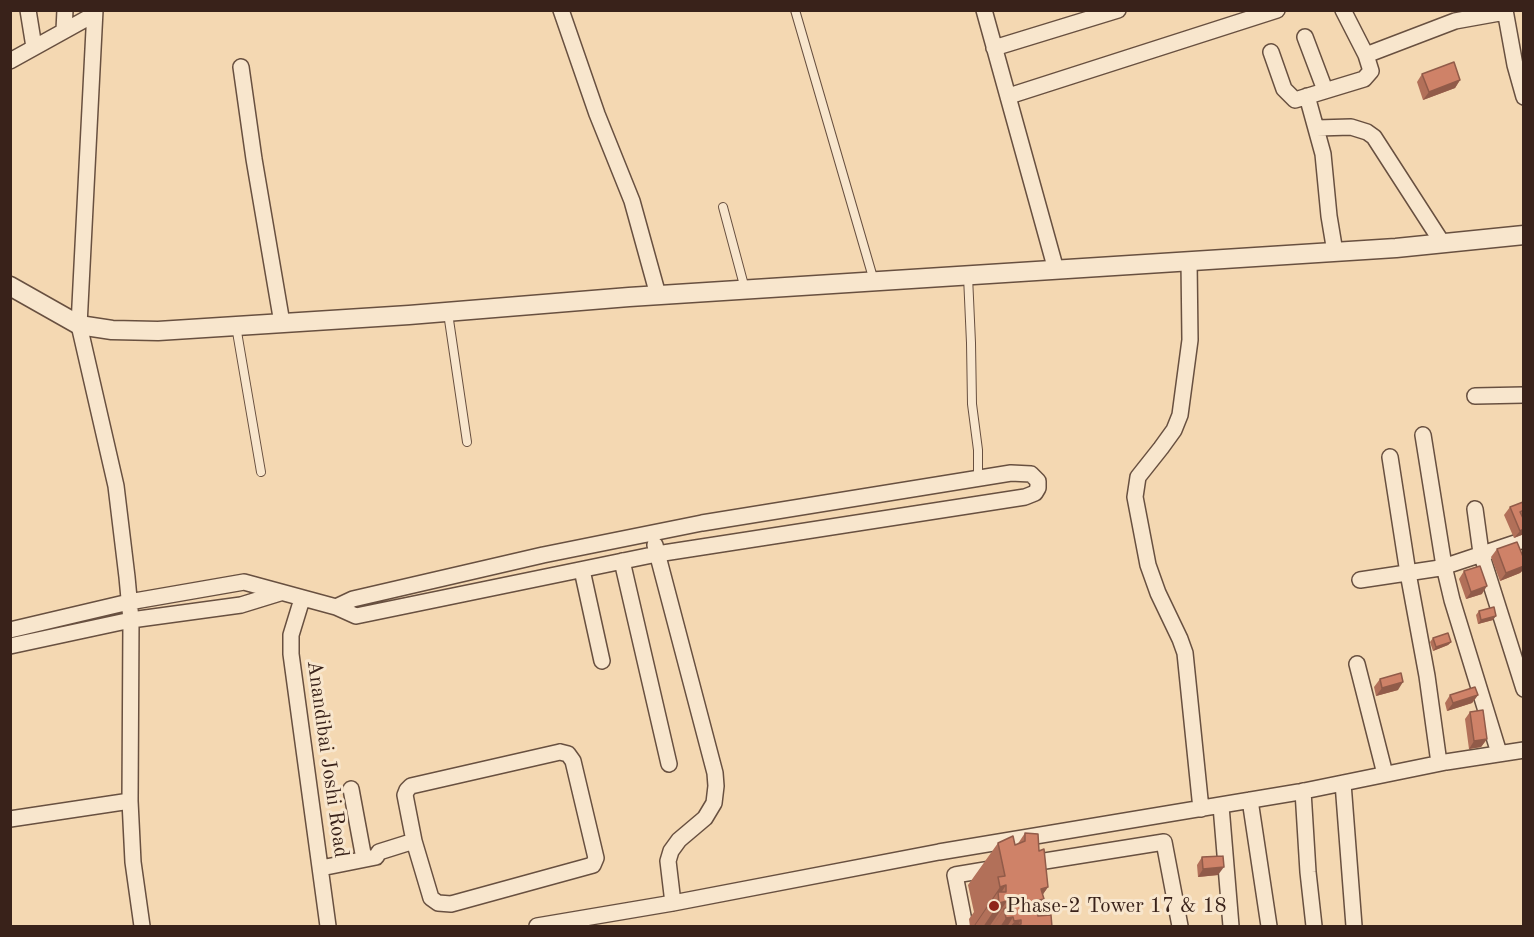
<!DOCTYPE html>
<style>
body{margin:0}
#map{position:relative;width:1534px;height:937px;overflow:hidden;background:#f4d8b2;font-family:"Old Standard TT",serif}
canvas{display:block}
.frame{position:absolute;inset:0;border:12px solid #39221a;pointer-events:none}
</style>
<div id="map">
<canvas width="1534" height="937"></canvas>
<div class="frame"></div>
</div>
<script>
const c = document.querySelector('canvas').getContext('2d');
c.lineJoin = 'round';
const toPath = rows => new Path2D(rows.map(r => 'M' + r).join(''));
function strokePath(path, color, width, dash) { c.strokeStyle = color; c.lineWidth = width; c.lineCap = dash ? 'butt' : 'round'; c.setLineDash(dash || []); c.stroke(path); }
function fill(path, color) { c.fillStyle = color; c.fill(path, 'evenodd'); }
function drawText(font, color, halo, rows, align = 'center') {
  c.font = font + ' "Old Standard TT",serif'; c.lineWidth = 6; c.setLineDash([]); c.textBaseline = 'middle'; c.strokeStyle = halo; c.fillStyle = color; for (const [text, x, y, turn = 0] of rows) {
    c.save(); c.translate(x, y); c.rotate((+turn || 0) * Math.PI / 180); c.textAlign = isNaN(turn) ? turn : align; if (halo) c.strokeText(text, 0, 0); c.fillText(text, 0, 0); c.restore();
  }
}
const service = toPath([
 [795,10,874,281],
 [723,207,745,289],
 [968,276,971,343,972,404,978,450,978,478],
 [448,313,467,442],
 [236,326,261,472]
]);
const minor = toPath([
 [28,10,34,47],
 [95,10,79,325,116,486,127,577,131,620,130,801,133,862,142,926],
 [561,10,597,114,632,201,658,295],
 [984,10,1056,270],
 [1505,10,1515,65,1524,97],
 [64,30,65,10],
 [1305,37,1325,90],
 [994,48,1118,10],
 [1271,52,1284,89,1295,100,1364,79,1371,71,1366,55,1343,10],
 [1366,55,1455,21,1505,12],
 [10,61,93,15],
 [241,67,254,159,282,323],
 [1009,96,1277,10],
 [1307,96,1323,154,1329,216,1335,252],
 [1317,128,1351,127,1367,132,1374,137,1443,244],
 [1189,261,1190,340,1180,415,1174,430,1161,448,1138,477,1135,497,1148,565,1158,593,1180,639,1185,653,1201,809],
 [1475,396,1524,395],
 [1423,435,1444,566,1452,600,1499,753],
 [1390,457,1408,573,1427,676,1439,763],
 [1475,509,1481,553,1524,689],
 [655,545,715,773,716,786,714,803,705,818,679,840,671,851,668,861,673,903],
 [622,561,669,764],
 [582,570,602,661],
 [1360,580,1440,568,1524,540],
 [302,599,291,635,291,654,328,926],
 [10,630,129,602,244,582,336,607,356,616,657,554,1025,497,1035,493,1038,488,1038,481,1031,474,1011,473,702,523,543,555,353,599,336,607],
 [10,646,131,620,241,605,280,593],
 [1357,664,1385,774],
 [560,752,568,754,573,761,596,858,593,865,451,904,438,903,431,898,414,841,405,795,407,790,411,786,560,752],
 [1343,783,1354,926],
 [351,789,364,859],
 [1303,791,1308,872,1314,926],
 [1250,800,1269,926],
 [1221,806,1231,926],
 [10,819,130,801],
 [1026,864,1164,842,1180,926],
 [321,868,376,857,379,852,414,841],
 [537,926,673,903,939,852,1299,792,1446,762,1524,750],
 [965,926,955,875,997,868]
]);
const tertiary = toPath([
 [10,286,79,325,112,330,158,331,409,315,629,297,1396,248,1524,235]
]);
strokePath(service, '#685040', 10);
strokePath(minor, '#685040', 18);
strokePath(tertiary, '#685040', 21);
strokePath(service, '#f8e6cd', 8);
strokePath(minor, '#f8e6cd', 15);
strokePath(tertiary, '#f8e6cd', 18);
fill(toPath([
 [1422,74,1460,80,1455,88,1423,100,1417,82],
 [1524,503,1524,515,1523,513,1521,515,1524,520,1524,534,1514,538,1504,515,1510,507],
 [1497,549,1524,559,1524,569,1520,573,1500,581,1491,557],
 [1464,571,1482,594,1466,599,1459,579],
 [1479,611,1493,620,1478,624,1476,615],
 [1433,638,1451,642,1448,645,1433,651,1430,642],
 [1380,679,1398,690,1376,696,1374,687],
 [1450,695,1478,695,1472,703,1447,711,1445,703],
 [1470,712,1487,739,1481,747,1469,749,1465,719],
 [1025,833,1039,851,1048,887,1043,894,1036,910,1038,916,1052,927,970,927,969,919,974,912,968,885,998,843,1015,845,1017,845],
 [1202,857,1218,875,1198,877,1197,865]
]), '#b27059');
fill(toPath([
 [1460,80,1455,88,1423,100,1429,92],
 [1524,529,1524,534,1514,538,1520,531],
 [1524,566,1524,569,1520,573,1500,581,1506,573],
 [1487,586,1482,594,1466,599,1471,592],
 [1496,616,1493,620,1478,624,1481,620],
 [1451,642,1448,645,1433,651,1436,647],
 [1403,682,1398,690,1376,696,1382,688],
 [1478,695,1472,703,1447,711,1453,703],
 [1487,739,1481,747,1469,749,1474,741],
 [1224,867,1218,875,1198,877,1203,869],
 [1006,885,999,896,998,892,974,927,973,927,1000,887],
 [1048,887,1039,900,1044,899,1025,927,1021,924,1021,920,1017,927,1014,925,1013,927,1010,927,1041,889],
 [1007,901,989,927,983,927,999,903],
 [1007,905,1011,905,1005,912,1004,909,992,927],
 [1013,917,1007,927,1000,927,1006,918]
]), '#915b49');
const building = toPath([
 [1454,62,1460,80,1429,92,1422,74,1454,62],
 [1523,502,1524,510,1520,512,1524,520,1524,529,1520,531,1510,507,1523,502],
 [1517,542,1524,559,1524,566,1506,573,1497,549,1517,542],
 [1480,566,1487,586,1471,592,1464,571,1480,566],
 [1494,607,1496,616,1481,620,1479,611,1494,607],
 [1448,633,1451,642,1436,647,1433,638,1448,633],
 [1401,673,1403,682,1382,688,1380,679,1401,673],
 [1475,687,1478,695,1453,703,1450,695,1475,687],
 [1483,710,1487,739,1474,741,1470,712,1483,710],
 [1025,833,1038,834,1039,851,1044,849,1048,887,1041,889,1044,899,1035,901,1038,916,1051,915,1052,927,1014,927,1014,925,1021,924,1021,920,1014,921,1013,917,1006,918,1004,909,1010,908,1011,905,1007,905,1007,901,999,903,998,892,1006,892,1006,885,1000,887,998,877,1005,876,998,843,1013,836,1015,845,1025,841,1025,833],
 [1223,856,1224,867,1203,869,1202,857,1223,856]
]);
fill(building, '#cf8268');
strokePath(building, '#915b49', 1.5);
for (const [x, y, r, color] of [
 [994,906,6,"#8f2418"]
]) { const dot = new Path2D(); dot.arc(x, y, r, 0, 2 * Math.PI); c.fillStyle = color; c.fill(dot); strokePath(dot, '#f8e6cd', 2); }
drawText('21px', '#39221a', '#f8e6cd', [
 ["Anandibai Joshi Road",327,759,82]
]);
drawText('21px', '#39221a', '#f8e6cd', [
 ["Phase-2 Tower 17 & 18",1006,906]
], 'left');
</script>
